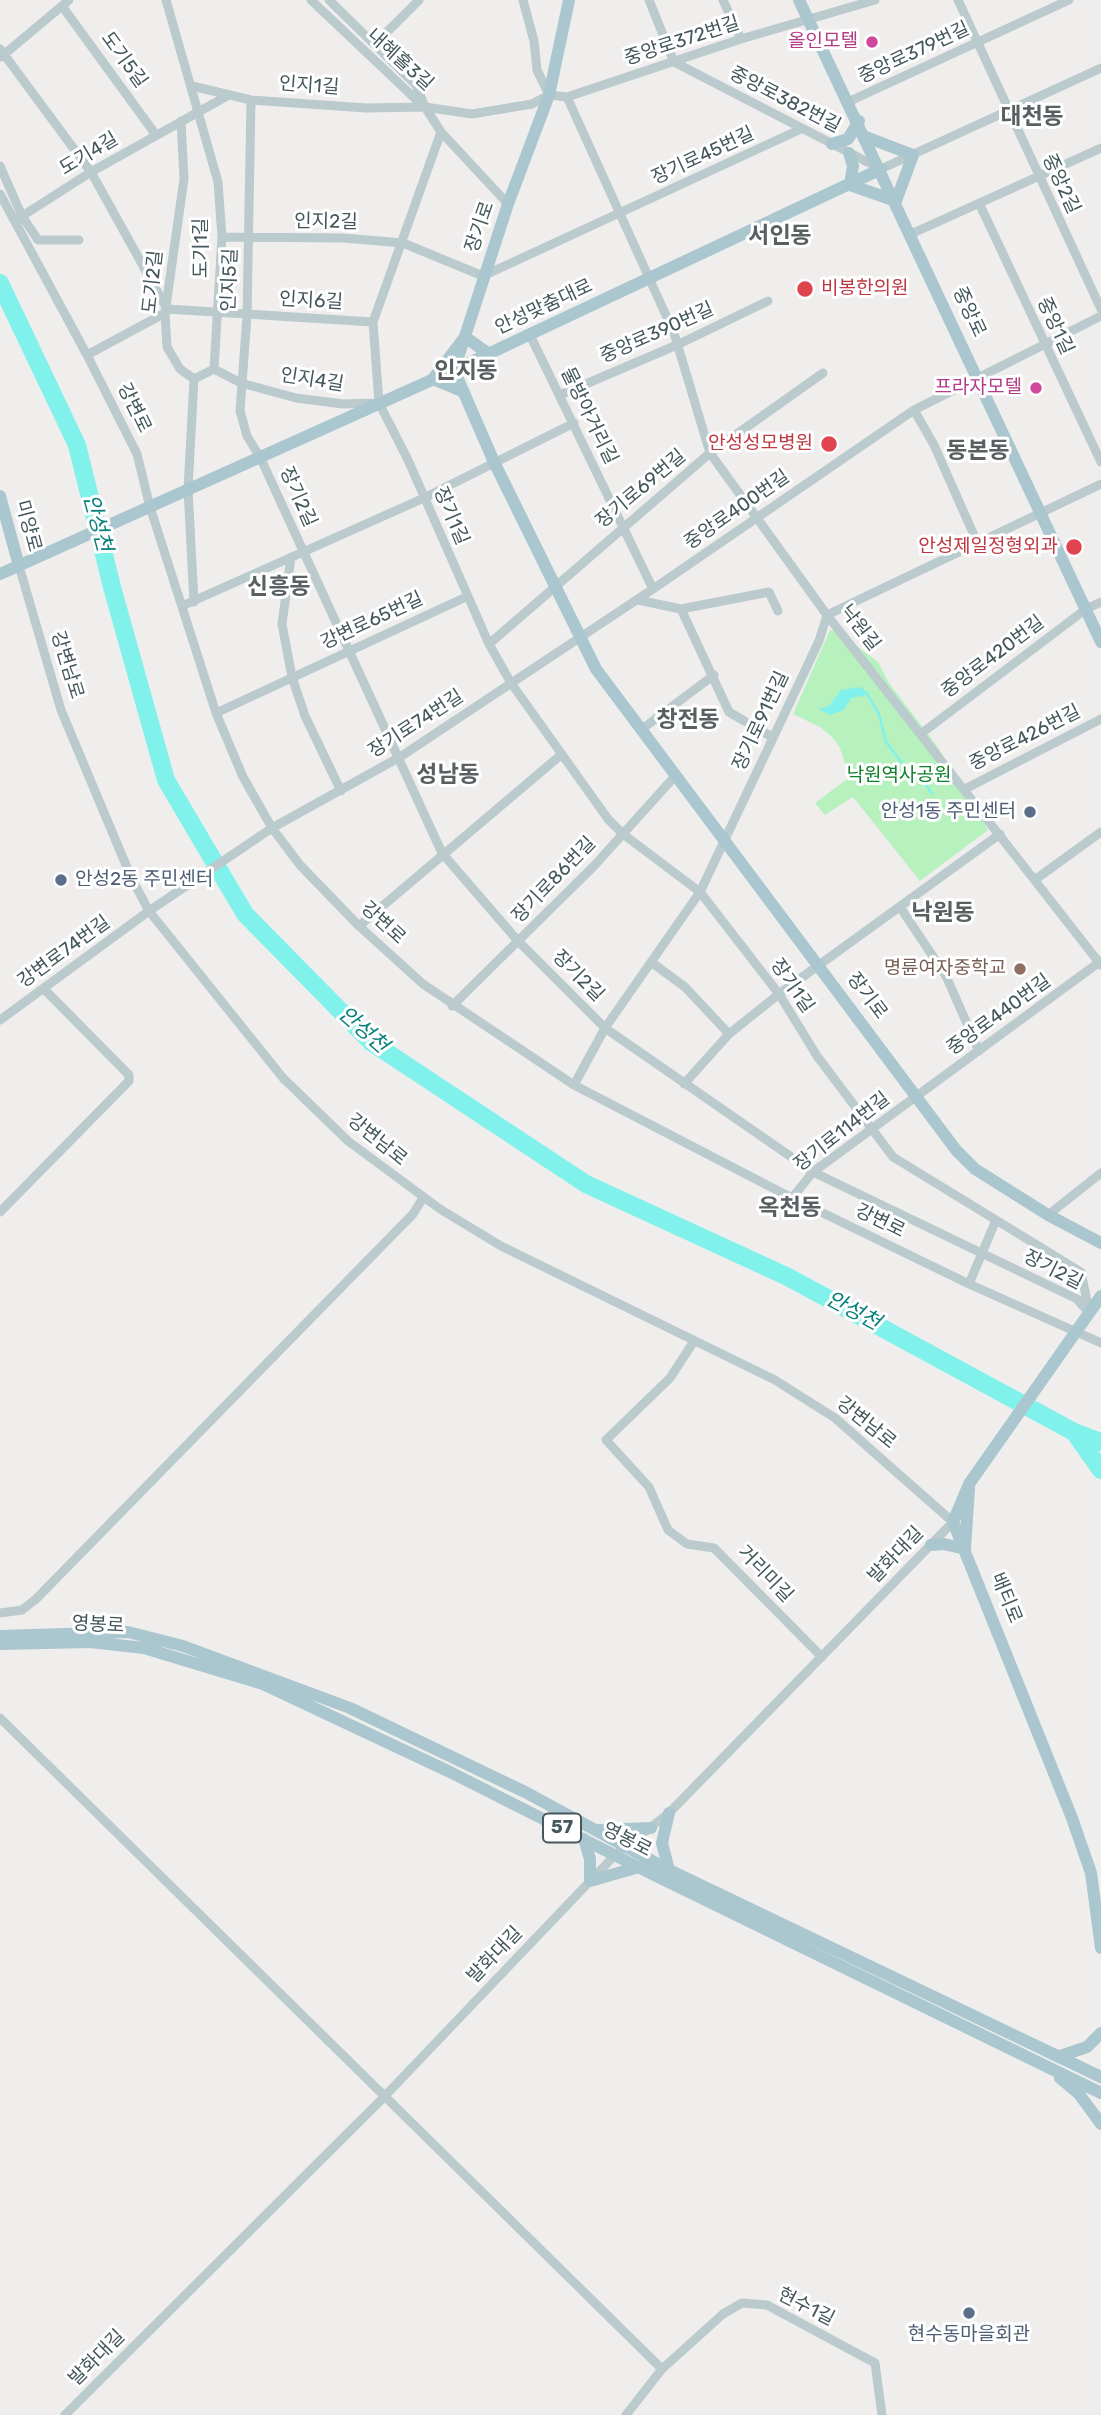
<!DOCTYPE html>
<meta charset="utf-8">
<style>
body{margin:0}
canvas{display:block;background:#f0eded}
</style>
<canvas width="1101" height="2415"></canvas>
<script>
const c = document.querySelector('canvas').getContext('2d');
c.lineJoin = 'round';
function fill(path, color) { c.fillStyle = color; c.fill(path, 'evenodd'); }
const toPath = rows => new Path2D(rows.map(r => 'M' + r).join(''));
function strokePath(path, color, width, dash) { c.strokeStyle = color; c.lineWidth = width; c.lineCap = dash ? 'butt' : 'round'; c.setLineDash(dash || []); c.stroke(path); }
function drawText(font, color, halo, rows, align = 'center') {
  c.font = font + ' Rubik,"Noto Sans KR",sans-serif'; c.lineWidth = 6; c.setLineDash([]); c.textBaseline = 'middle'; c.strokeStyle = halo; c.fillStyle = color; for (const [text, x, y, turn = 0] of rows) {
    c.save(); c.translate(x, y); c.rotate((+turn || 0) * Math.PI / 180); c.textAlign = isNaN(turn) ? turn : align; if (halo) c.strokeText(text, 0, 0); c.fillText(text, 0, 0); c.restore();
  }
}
fill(toPath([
 [830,630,837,631,878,662,889,683,937,746,988,830,920,881,853,797,825,815,815,803,850,777,839,746,831,736,820,727,793,714]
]), '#b7f1be');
fill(toPath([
 [861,687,866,692,864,696,851,698,844,710,830,715,818,709,829,706,841,690]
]), '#81f2eb');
strokePath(toPath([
 [866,692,879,714,886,742,913,777,922,779,932,794]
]), '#81f2eb', 2.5);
strokePath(toPath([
 [0,283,77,445,112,587,166,780,245,914,371,1042,586,1184,788,1277,1074,1432,1101,1442],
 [1074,1432,1101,1470]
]), '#81f2eb', 18);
strokePath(toPath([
 [166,0,218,182,222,237,214,369],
 [311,0,423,106],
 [329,0,416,85,425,107,441,132,508,204],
 [523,0,534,41,537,70,549,95],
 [649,0,674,62,881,169,1101,68],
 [723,0,741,39],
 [958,0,1101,309],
 [62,6,156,135],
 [375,44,419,0],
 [0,49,91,172,167,309],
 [1,57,69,0],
 [192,86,251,100,366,108,425,107,472,114,532,104,549,95],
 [549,95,567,97,650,280,674,333,710,453,827,615,1101,965],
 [567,97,741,39,875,0],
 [251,100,247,316,240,411,247,436,260,457,442,853,518,941,605,1028,813,1172,1077,1299,1089,1313],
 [850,101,1069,0],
 [181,121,184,179,165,313,167,347,180,369,194,379],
 [441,132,373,322,379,403,408,460,489,644,511,683,608,819,623,834,700,892,779,994,817,1056,893,1157,1081,1272,1089,1311],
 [0,166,22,216,38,240,79,240],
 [0,194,87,355,137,454,150,507,216,713,243,777,272,828,300,865,359,926,423,984,574,1085,792,1198,969,1284,1101,1343],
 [979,203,1101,462],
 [16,220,91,172,227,96],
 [911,234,1101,148],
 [222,237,343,238,403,243,483,276,801,129],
 [167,309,373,322],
 [530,335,653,589],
 [87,355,165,313],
 [214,369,241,383,296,398,343,404,377,403],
 [560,395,677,345,768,301],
 [914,410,934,445,977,542],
 [291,557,282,624,292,677,305,716,341,791],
 [19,566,61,710,131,877,149,911,283,1078,348,1141,440,1209,501,1246,775,1380,835,1418,953,1522,669,1813,615,1855,383,2098,65,2415],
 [638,600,681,609,769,592,778,611],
 [194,602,188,489,194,379,214,369],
 [182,606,424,498,574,423],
 [681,609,729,712,772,737],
 [489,644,710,453,823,373],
 [216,713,466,597],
 [642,729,714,675],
 [922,733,1086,609,1101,602],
 [965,789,1101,719],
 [1036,879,1101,832],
 [900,907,946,976,979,1051],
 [359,926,562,754],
 [651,962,685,987,729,1034],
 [452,1006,594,866,676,775],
 [0,1020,149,911,272,828,400,757,653,589,914,410,1101,316],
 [684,1084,729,1034,779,994,1000,834],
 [574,1085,605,1028,700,892,819,641,827,615,1101,484],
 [792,1198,813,1172,1101,961],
 [0,1212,129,1081,129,1075,44,989],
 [1048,1215,1101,1173],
 [969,1284,996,1220],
 [694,1341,670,1378,606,1440,649,1487,668,1530,687,1544,714,1548,822,1657],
 [0,1613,22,1610,36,1599,413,1214,423,1198],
 [0,1718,662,2369],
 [626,2415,662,2369,723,2314,742,2303,767,2305,875,2363,882,2415]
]), '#bacacd', 9);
strokePath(toPath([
 [569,0,549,95,508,204,454,370,494,462,596,669,956,1150,975,1169,1048,1215,1101,1243],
 [799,0,1101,642],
 [832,144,848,139,859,121],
 [849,153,853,166,850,185,896,201,913,155,866,137],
 [464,392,433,379,465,337,489,354],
 [0,496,19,566],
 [0,574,454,370,881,169],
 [1101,1296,969,1484,953,1522,1072,1818,1091,1873,1101,1948],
 [931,1545,944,1544,965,1549,969,1488],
 [0,1636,128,1632,183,1646,350,1708,527,1793,669,1870,1101,2077],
 [0,1644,90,1642,144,1648,263,1684,450,1772,654,1875,1101,2093],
 [599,1830,651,1828],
 [584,1839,590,1859,590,1881,639,1867],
 [669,1870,662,1843,669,1813],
 [1060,2056,1087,2047,1101,2033],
 [1060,2078,1079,2094,1101,2124]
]), '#aac6ce', 12);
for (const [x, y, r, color] of [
 [872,42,7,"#d1479c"],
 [805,289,9,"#e0444e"],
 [1036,388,7,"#d1479c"],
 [829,444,9,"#e0444e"],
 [1074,547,9,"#e0444e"],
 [1030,812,7,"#5c6f8a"],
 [61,880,7,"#5c6f8a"],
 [1020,969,7,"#8d6e63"],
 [969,2313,7,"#5c6f8a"]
]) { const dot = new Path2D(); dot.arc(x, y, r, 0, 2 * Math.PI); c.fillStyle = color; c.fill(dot); strokePath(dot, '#fff', 2.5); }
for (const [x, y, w] of [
 [562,1828,38]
]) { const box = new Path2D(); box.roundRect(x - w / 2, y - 14.5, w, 29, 5); c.fillStyle = '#fff'; c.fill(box); strokePath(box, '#44575b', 2); }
drawText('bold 18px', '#44575b', null, [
 ["57",562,1828]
]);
drawText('19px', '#44575b', '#fff', [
 ["중앙로372번길",682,41,-18],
 ["중앙로379번길",914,53,-25],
 ["도기5길",124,60,54],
 ["내혜홀3길",400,60,42],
 ["인지1길",309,86,4],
 ["중앙로382번길",785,100,27],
 ["도기4길",89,154,-31],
 ["장기로45번길",703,156,-25],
 ["중앙2길",1061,184,65],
 ["인지2길",326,222,1],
 ["장기로",480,227,-71],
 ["도기1길",202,248,-90],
 ["인지5길",230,280,-88],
 ["도기2길",153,282,-84],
 ["인지6길",311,301,3],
 ["안성맞춤대로",544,307,-25],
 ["중앙로",969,312,65],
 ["중앙1길",1055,326,65],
 ["중앙로390번길",657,333,-24],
 ["인지4길",312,380,9],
 ["강변로",134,408,64],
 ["물방아거리길",589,416,64],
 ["장기로69번길",641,489,-40],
 ["장기2길",298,497,66],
 ["중앙로400번길",737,510,-35],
 ["장기1길",451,516,67],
 ["미양로",28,526,75],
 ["강변로65번길",372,621,-25],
 ["낙원길",860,628,52],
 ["중앙로420번길",993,657,-37],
 ["강변남로",67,665,73],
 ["장기로91번길",761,721,-65],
 ["장기로74번길",416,724,-33],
 ["중앙로426번길",1025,738,-27],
 ["장기로86번길",554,880,-46],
 ["강변로",383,923,43],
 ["강변로74번길",64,952,-36],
 ["장기2길",578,976,45],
 ["장기1길",792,986,55],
 ["장기로",867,996,53],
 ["중앙로440번길",999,1015,-36],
 ["장기로114번길",842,1132,-38],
 ["강변남로",377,1140,39],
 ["강변로",880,1221,26],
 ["장기2길",1053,1270,27],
 ["강변남로",866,1423,39],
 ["발화대길",896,1555,-46],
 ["거리미길",765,1574,46],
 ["배티로",1006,1598,68],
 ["영봉로",98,1625,3],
 ["영봉로",627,1840,27],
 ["발화대길",495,1955,-46],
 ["현수1길",806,2307,27],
 ["발화대길",97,2358,-45]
]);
drawText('19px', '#b23c85', '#fff', [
 ["올인모텔",858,42],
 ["프라자모텔",1022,388]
], 'right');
drawText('19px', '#be3a42', '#fff', [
 ["비봉한의원",821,289,"left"],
 ["안성성모병원",813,444],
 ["안성제일정형외과",1058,547]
], 'right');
drawText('19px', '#10812a', '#fff', [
 ["낙원역사공원",899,776]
]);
drawText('19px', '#4e5e75', '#fff', [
 ["안성1동 주민센터",1016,812],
 ["안성2동 주민센터",75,880,"left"],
 ["현수동마을회관",969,2335,"center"]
], 'right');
drawText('19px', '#785e54', '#fff', [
 ["명륜여자중학교",1006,969]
], 'right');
drawText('italic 21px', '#068079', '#fff', [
 ["안성천",97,523,75],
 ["안성천",363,1030,41],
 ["안성천",853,1311,28]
]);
drawText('bold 23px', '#596062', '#fff', [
 ["대천동",1032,117],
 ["서인동",780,236],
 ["인지동",466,371],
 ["동본동",978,451],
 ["신흥동",279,587],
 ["창전동",688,720],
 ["성남동",448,775],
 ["낙원동",943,913],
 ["옥천동",790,1208]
]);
</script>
